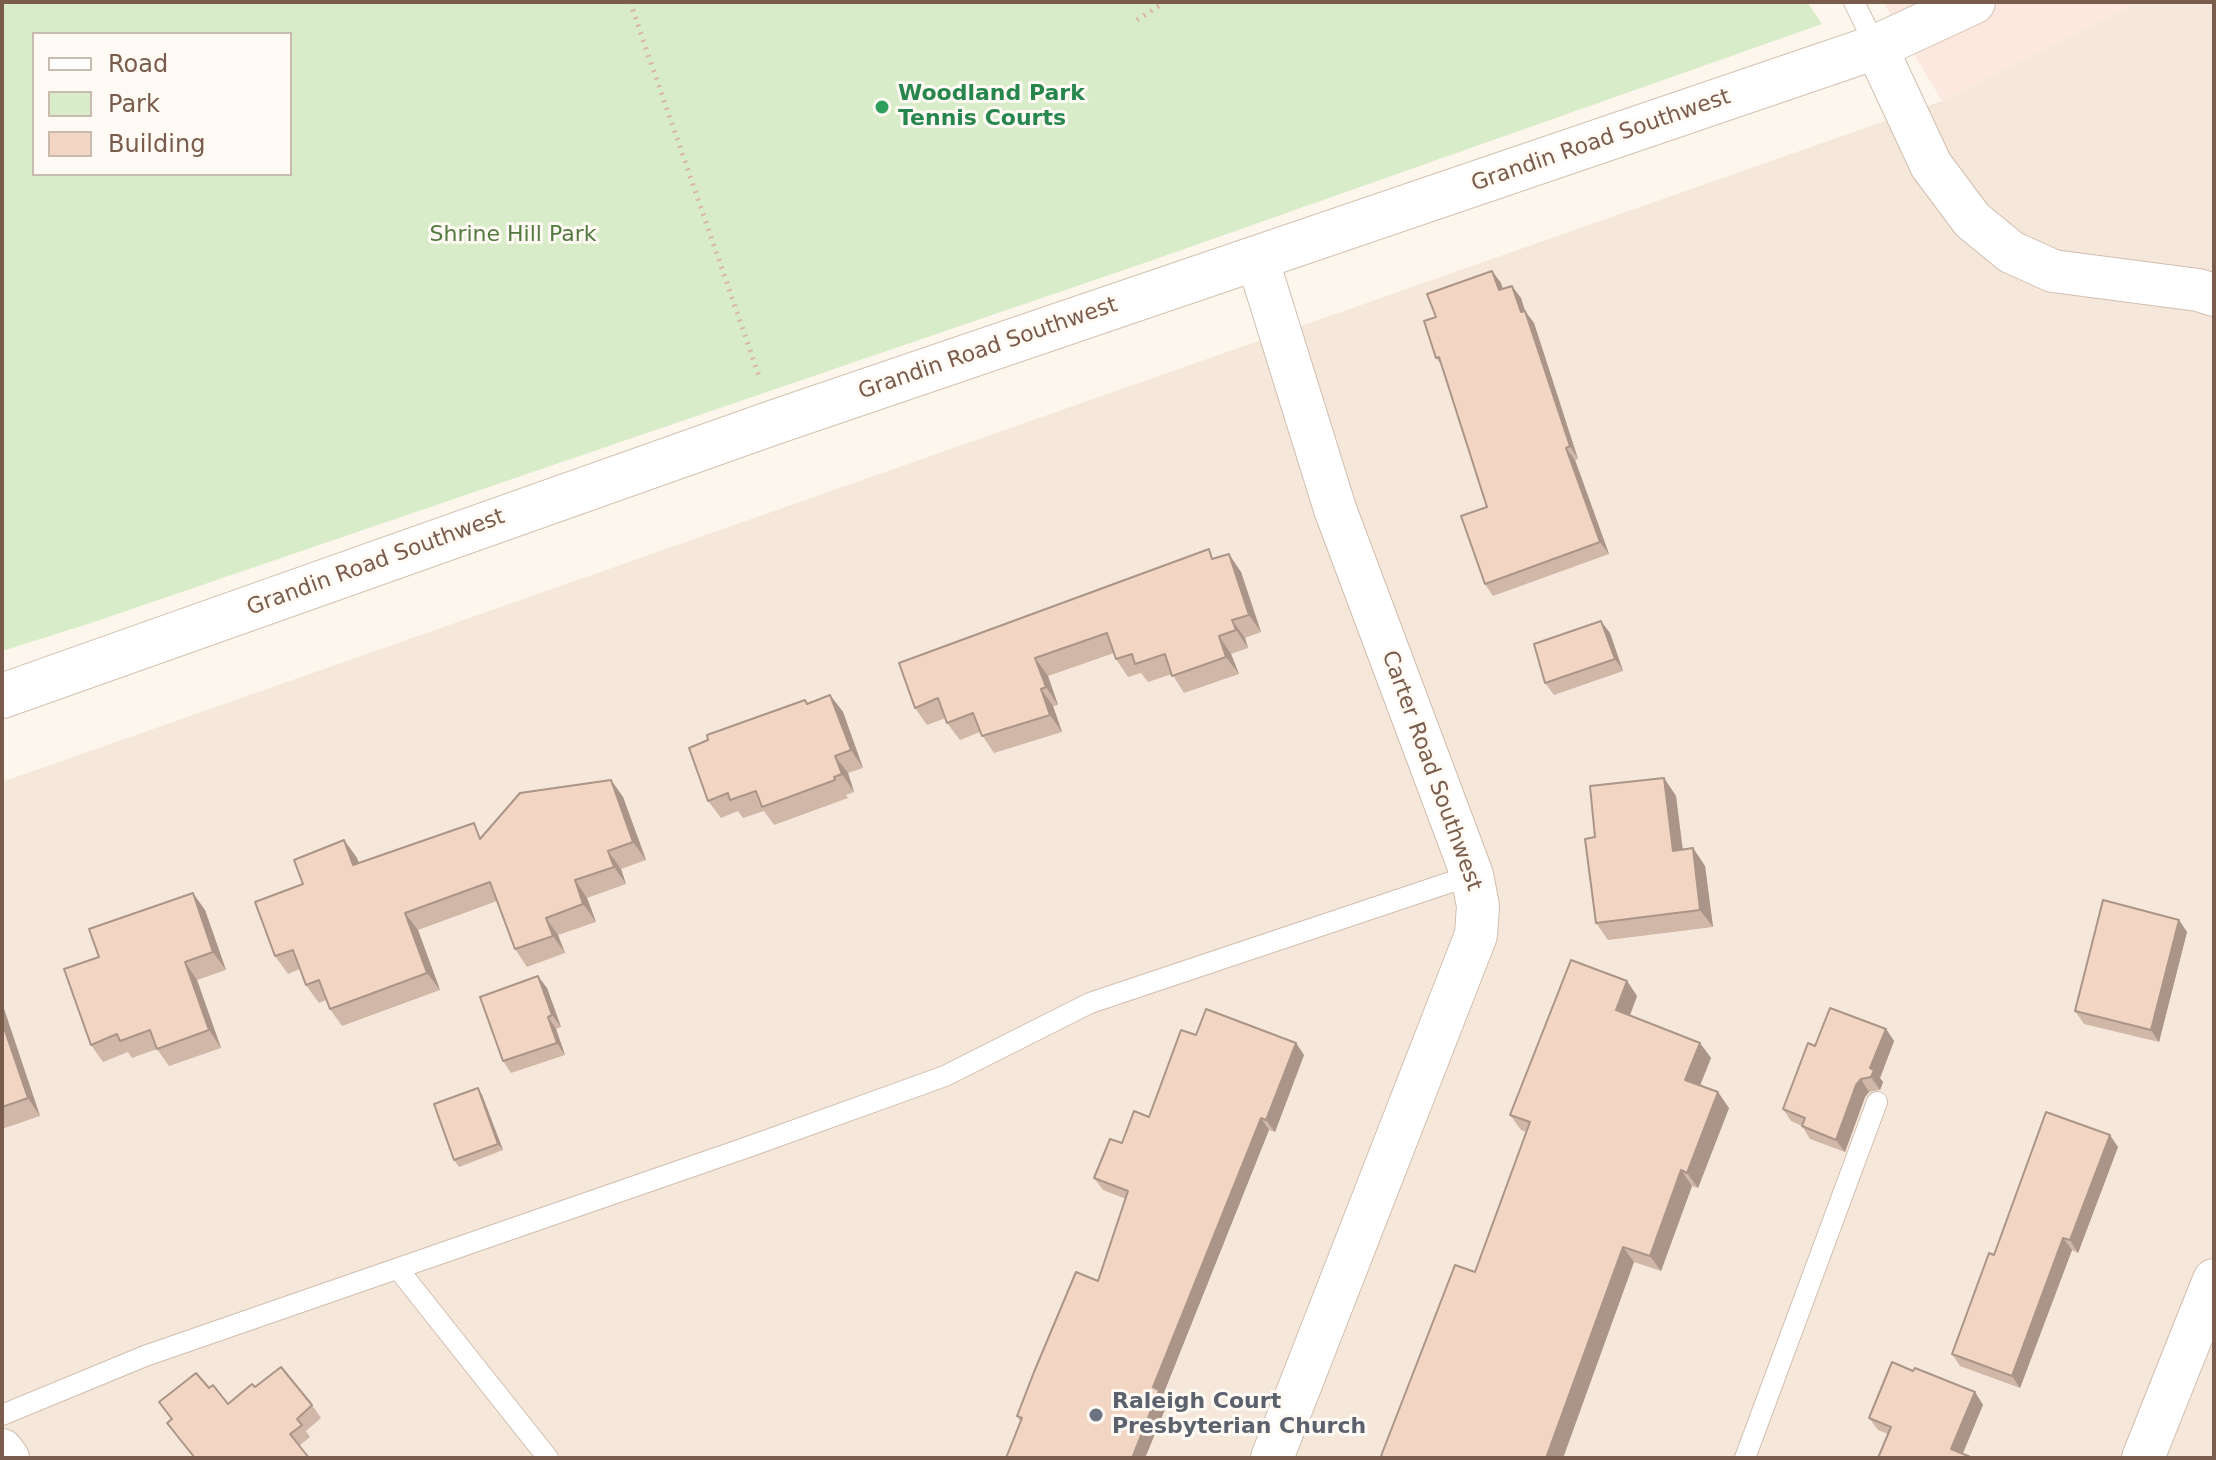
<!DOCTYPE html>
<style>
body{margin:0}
#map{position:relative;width:2216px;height:1460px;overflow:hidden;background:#fdf6ec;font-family:"DejaVu Sans",sans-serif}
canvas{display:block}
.frame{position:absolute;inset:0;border:4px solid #7a5c4d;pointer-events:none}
.legend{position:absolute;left:32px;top:32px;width:260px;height:144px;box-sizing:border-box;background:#fffaf3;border:2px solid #cabbb1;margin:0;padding:10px 14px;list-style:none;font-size:24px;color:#7a5c4d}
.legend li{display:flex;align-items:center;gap:16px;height:40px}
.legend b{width:40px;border:2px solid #cabbb1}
</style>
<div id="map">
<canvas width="2216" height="1460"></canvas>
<div class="frame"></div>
<ul class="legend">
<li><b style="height:10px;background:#fff"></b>Road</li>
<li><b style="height:22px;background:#d8ecc9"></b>Park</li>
<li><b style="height:22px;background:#f3d5c3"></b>Building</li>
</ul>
</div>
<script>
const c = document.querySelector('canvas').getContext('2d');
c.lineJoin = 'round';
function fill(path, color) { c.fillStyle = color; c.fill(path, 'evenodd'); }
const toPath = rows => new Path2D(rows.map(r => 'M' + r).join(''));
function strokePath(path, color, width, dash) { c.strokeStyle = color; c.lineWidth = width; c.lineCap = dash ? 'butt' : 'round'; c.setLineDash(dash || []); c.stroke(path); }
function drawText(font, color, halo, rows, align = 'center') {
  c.font = font + ' "DejaVu Sans",sans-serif'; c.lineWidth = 6; c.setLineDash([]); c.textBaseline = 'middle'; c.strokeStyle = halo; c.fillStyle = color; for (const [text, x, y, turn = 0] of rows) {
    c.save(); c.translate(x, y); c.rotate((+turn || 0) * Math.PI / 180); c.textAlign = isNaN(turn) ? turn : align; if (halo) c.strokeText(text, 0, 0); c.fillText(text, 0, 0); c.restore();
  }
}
fill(toPath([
 [2137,2,2214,2,2214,1458,2,1458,2,782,1942,101]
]), '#f5e8da');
fill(toPath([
 [1883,2,2137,2,1942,101]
]), '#fde8e0');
fill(toPath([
 [2,2,1807,2,1822,24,1156,259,88,624,2,651],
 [290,34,290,174,34,174,34,34]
]), '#d8ecc9');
const lane = toPath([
 [1854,2,1876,47],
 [398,1269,548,1458],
 [2,1415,145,1356,748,1147,945,1076,1090,1003,1472,875],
 [1745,1458,1877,1102]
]);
const street = toPath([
 [1876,47,1931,165,1972,220,2011,252,2053,271,2198,290,2214,295],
 [1257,258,1335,509,1472,875,1478,906,1476,935,1272,1458],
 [2,1450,8,1458],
 [2143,1458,2214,1280]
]);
const secondary = toPath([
 [2,696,775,422,1876,47,1973,2]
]);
strokePath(lane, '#d1beb0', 22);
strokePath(street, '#d1beb0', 44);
strokePath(secondary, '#d6c0b0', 46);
strokePath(toPath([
 [630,2,760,379],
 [1137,20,1165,2]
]), '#d9b8a5', 5, [2, 6]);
strokePath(lane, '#fff', 20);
strokePath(street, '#fff', 42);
strokePath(secondary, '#fff', 44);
fill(toPath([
 [1492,271,1501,283,1503,289,1512,286,1521,298,1525,311,1534,323,1578,459,1575,460,1609,554,1493,596,1485,584,1487,507,1442,366,1436,358,1436,317],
 [1215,558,1241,572,1261,632,1245,638,1248,648,1231,654,1239,674,1184,693,1172,674,1148,682,1141,673,1128,677,1116,659,1114,653,1048,676,1058,705,1053,706,1062,732,994,753,980,732,960,740,947,723,946,718,927,725,915,708],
 [1610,633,1623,671,1554,695,1545,683],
 [830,695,843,712,863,768,848,773,854,792,846,795,848,798,774,825,764,811,743,818,738,811,721,818,708,801,805,700,808,703],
 [1664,778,1676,796,1683,850,1693,848,1705,866,1713,927,1608,940,1596,923,1595,837],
 [611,780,623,797,646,860,621,869,626,884,587,898,596,922,558,935,565,953,527,967,515,949,497,901,418,930,440,990,342,1026,330,1009,326,1000,319,1003,306,985,300,969,288,974,275,956,303,884,344,840,357,858,359,863,483,836],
 [205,910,226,970,197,980,221,1048,169,1066,157,1049,132,1058,128,1052,103,1062,91,1045,99,957],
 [2179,920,2187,932,2159,1042,2084,1024,2075,1011],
 [1627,981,1637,996,1630,1016,1700,1043,1711,1058,1700,1086,1729,1108,1698,1188,1692,1186,1661,1271,1634,1262,1563,1458,1382,1458,1381,1456,1475,1272,1526,1132,1521,1130,1510,1115],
 [547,988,561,1027,556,1029,565,1055,511,1073,503,1061],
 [2,1003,40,1116,2,1129],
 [1886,1029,1894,1041,1880,1078,1883,1082,1880,1090,1869,1092,1865,1097,1845,1152,1810,1139,1802,1126,1791,1121,1783,1109,1815,1046],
 [1296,1043,1304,1055,1275,1132,1269,1130,1163,1395,1168,1402,1145,1458,1006,1458,1020,1421,1017,1416,1098,1281,1126,1199,1103,1190,1094,1178,1122,1143,1149,1117],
 [478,1088,482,1095,503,1150,459,1167,454,1160],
 [2118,1147,2078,1253,2072,1250,2020,1388,1960,1366,1952,1354,1994,1255],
 [1913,1371,1975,1392,1983,1405,1888,1434,1878,1430,1869,1418],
 [255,1387,312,1405,321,1418,306,1431,310,1437,299,1446,309,1458,194,1458,167,1423,171,1419,159,1402,209,1388,228,1404]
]), '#d1b7a8');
fill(toPath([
 [1492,271,1501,283,1507,303,1499,290],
 [1512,286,1521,298,1525,311,1534,323,1578,459,1570,446],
 [1566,448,1575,460,1609,554,1600,542],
 [1229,554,1241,572,1261,632,1249,615],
 [1232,620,1245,638,1248,648,1236,630],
 [1601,621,1610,633,1623,671,1615,659],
 [1219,636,1231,654,1239,674,1226,657],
 [1035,658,1048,676,1058,705,1046,687],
 [1041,689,1053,706,1062,732,1050,715],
 [830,695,843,712,863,768,851,750],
 [835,756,848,773,854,792,842,774],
 [1664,778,1676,796,1685,869,1673,851],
 [611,780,623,797,646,860,633,842],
 [344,840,357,858,366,883,353,865],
 [1693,848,1705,866,1713,927,1700,910],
 [608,851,621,869,626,884,614,867],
 [575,880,587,898,596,922,583,904],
 [193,893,205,910,226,970,213,952],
 [405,913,418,930,440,990,427,973],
 [546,918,558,935,565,953,553,936],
 [2179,920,2187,932,2159,1042,2151,1030],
 [185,962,197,980,221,1048,209,1030],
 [538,976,547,988,561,1027,552,1015],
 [1627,981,1637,996,1626,1025,1616,1010],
 [2,1003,40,1116,28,1098,2,1022],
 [548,1017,556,1029,565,1055,557,1043],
 [1886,1029,1894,1041,1880,1078,1883,1082,1880,1090,1871,1077,1870,1068],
 [1296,1043,1304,1055,1275,1132,1266,1120],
 [1700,1043,1711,1058,1696,1095,1685,1080],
 [1861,1079,1869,1092,1865,1097,1845,1152,1836,1140,1856,1085],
 [478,1088,482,1095,503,1150,498,1144],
 [1718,1092,1729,1108,1698,1188,1687,1173],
 [1261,1118,1269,1130,1163,1395,1168,1402,1145,1458,1132,1458,1153,1387],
 [2110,1135,2118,1147,2078,1253,2070,1240],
 [1681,1170,1692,1186,1661,1271,1650,1256],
 [2063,1238,2072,1250,2020,1388,2012,1376],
 [1623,1247,1634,1262,1563,1458,1546,1458],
 [1975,1392,1983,1405,1961,1458,1951,1449]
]), '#aa9588');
const building = toPath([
 [1492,271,1499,290,1512,286,1521,312,1525,311,1570,446,1566,448,1600,542,1485,584,1461,516,1487,507,1439,357,1436,358,1424,321,1436,317,1427,294,1492,271],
 [1209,549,1212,559,1229,554,1249,615,1232,620,1236,630,1219,636,1226,657,1172,676,1165,654,1135,664,1132,654,1116,659,1107,633,1035,658,1046,687,1041,689,1050,715,982,736,973,713,947,723,938,698,915,708,899,663,1209,549],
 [1601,621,1615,659,1545,683,1534,644,1601,621],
 [830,695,851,750,835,756,842,774,834,777,835,780,762,807,756,791,730,800,728,793,708,801,689,748,708,740,707,735,805,700,807,704,830,695],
 [1664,778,1673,851,1693,848,1700,910,1596,923,1585,839,1595,837,1590,786,1664,778],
 [611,780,633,842,608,851,614,867,575,880,583,904,546,918,553,936,515,949,490,882,405,913,427,973,330,1009,319,980,306,985,293,950,275,956,255,902,303,884,294,860,344,840,353,865,474,823,480,839,520,793,611,780],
 [193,893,213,952,185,962,209,1030,157,1049,150,1030,120,1041,117,1034,91,1045,64,969,99,957,89,929,193,893],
 [2103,900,2179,920,2151,1030,2075,1011,2103,900],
 [1571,960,1627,981,1616,1010,1700,1043,1685,1080,1718,1092,1687,1173,1681,1170,1650,1256,1623,1247,1546,1458,1385,1458,1381,1456,1455,1265,1475,1272,1530,1122,1510,1115,1571,960],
 [538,976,552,1015,548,1017,557,1043,503,1061,480,997,538,976],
 [1830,1008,1886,1029,1870,1068,1874,1070,1871,1077,1861,1079,1856,1085,1836,1140,1802,1126,1805,1118,1783,1109,1808,1043,1815,1046,1830,1008],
 [1206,1009,1296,1043,1266,1120,1261,1118,1153,1387,1159,1390,1132,1458,1006,1458,1022,1418,1017,1416,1034,1372,1076,1272,1098,1281,1128,1191,1094,1178,1110,1139,1122,1143,1134,1111,1149,1117,1181,1030,1196,1035,1206,1009],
 [2,1022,28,1098,2,1107,2,1022],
 [478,1088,498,1144,454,1160,434,1104,478,1088],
 [2046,1112,2110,1135,2070,1240,2063,1238,2012,1376,1952,1354,1989,1253,1994,1255,2046,1112],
 [1892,1362,1913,1371,1915,1368,1975,1392,1951,1449,1973,1458,1878,1458,1891,1427,1869,1418,1892,1362],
 [281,1367,312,1405,297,1419,302,1425,290,1434,309,1458,195,1458,167,1423,172,1419,159,1402,196,1373,209,1388,213,1385,228,1404,252,1384,255,1387,281,1367]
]);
fill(building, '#f3d5c3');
strokePath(building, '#aa9588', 2);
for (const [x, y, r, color] of [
 [882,107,8,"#2e9e5b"],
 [1096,1415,8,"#6b7280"]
]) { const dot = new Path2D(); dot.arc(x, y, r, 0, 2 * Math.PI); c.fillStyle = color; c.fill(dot); strokePath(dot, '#fffaf3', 3); }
drawText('bold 22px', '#27864d', '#fffaf3', [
 ["Woodland Park",898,94],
 ["Tennis Courts",898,119]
], 'left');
drawText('22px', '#7a5c4d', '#fffaf3', [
 ["Grandin Road Southwest",1601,141,-19],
 ["Grandin Road Southwest",988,349,-19],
 ["Grandin Road Southwest",376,563,-20],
 ["Carter Road Southwest",1431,771,70]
]);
drawText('22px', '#537a41', '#fffaf3', [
 ["Shrine Hill Park",513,235]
]);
drawText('bold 22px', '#5b616d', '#fffaf3', [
 ["Raleigh Court",1112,1402],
 ["Presbyterian Church",1112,1427]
], 'left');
</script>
